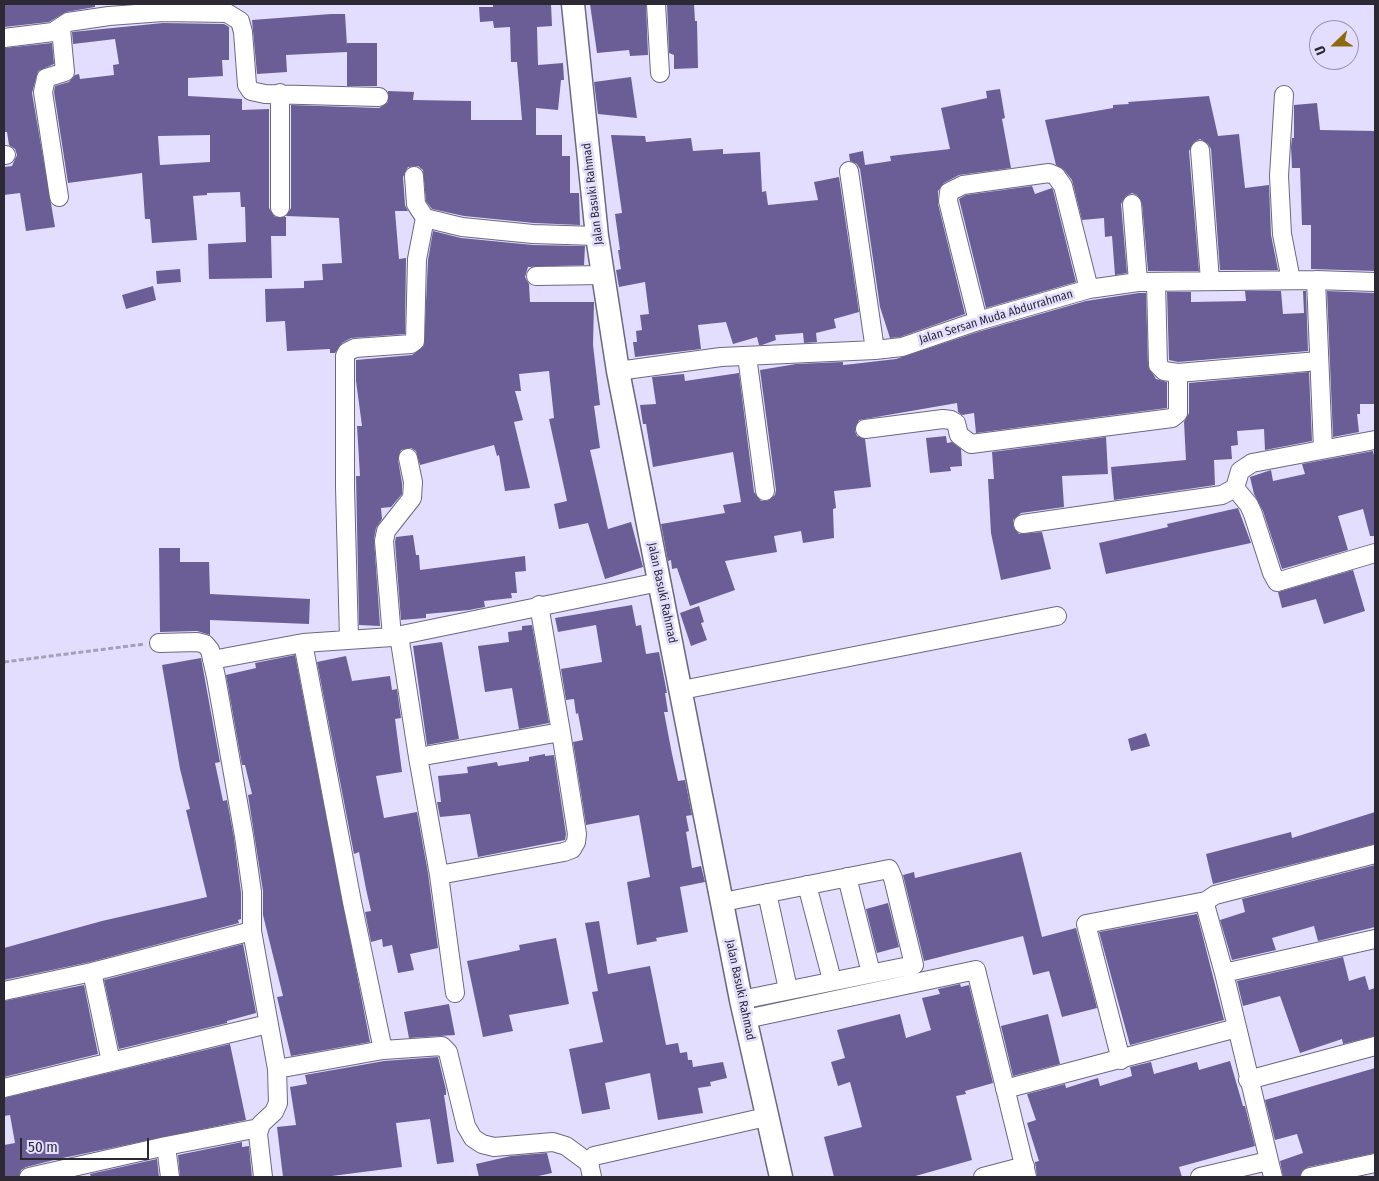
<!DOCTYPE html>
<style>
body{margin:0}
#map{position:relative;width:1379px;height:1181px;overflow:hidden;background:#e3defd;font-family:"Fira Sans Condensed",sans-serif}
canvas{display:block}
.frame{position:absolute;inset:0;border:5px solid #2c2935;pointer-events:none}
.north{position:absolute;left:1309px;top:20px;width:50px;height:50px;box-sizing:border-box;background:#e3defd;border:1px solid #9a96ad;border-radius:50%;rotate:248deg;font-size:14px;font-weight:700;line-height:20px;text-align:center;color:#2c2935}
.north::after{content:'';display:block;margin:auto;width:18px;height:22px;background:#8e690d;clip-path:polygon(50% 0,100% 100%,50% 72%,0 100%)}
.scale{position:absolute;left:20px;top:1138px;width:129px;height:22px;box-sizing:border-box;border:2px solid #2c2935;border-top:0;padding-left:6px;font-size:15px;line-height:18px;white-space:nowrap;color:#2c2935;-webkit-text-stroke:4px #e3defd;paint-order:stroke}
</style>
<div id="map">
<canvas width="1379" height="1181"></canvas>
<div class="frame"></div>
<div class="north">U</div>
<div class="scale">50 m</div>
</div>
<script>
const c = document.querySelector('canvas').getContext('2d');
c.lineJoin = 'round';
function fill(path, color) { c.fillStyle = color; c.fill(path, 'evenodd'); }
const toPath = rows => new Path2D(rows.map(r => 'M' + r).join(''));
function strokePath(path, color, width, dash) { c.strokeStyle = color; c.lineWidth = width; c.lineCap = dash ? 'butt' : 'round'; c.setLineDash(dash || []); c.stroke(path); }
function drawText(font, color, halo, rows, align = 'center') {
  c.font = font + ' "Fira Sans Condensed",sans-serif'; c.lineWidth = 5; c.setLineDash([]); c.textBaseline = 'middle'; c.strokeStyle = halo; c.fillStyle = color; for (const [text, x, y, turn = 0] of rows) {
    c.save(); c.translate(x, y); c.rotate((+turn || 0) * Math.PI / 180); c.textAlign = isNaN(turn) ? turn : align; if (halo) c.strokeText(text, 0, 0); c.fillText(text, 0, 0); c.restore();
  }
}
fill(toPath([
 [4,4,95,4,95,7,66,12,49,22,4,27],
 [493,4,551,4,552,26,537,27,538,65,563,63,564,80,561,80,558,110,536,108,536,135,562,135,562,156,570,156,570,193,579,193,580,225,534,223,464,216,432,209,426,201,423,170,418,166,408,167,403,177,405,205,408,211,395,211,399,259,406,258,405,334,351,338,342,343,335,353,330,353,330,349,287,351,285,321,266,322,265,289,304,288,304,281,323,280,322,264,342,263,339,218,286,216,291,208,291,105,379,108,388,102,388,91,414,92,413,100,471,101,471,120,522,120,517,62,511,62,510,27,494,28,493,21,480,22,479,7,493,7],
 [590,4,646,4,648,55,630,56,629,50,597,53],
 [667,4,694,4,695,21,697,21,698,68,674,69,674,55,669,53],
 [331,14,345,14,347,46,347,43,377,43,377,86,347,86,347,52,286,55,287,72,257,74,252,20],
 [163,23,224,24,229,27,229,60,222,60,223,76,188,78,188,96,242,99,242,110,269,109,269,208,275,217,286,217,286,236,271,236,272,278,209,279,208,244,246,242,245,207,241,207,240,192,207,193,207,195,193,196,197,240,152,243,150,219,145,219,142,173,68,183,54,92,55,86,69,82,75,75,79,74,80,79,114,75,113,65,119,64,115,39,73,44,72,32],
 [210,135,210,162,160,165,158,136],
 [52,43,54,64,38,71,32,93,55,227,26,231,20,193,4,195,4,167,12,166,17,155,15,149,9,145,7,132,4,132,4,48],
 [631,77,637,118,598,114,594,82],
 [1000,89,1005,118,1002,119,1011,168,959,175,944,183,938,191,938,204,965,314,900,337,890,338,880,307,860,169,857,164,850,161,849,154,863,151,865,165,891,161,890,156,950,149,941,108,987,98,986,91],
 [1209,96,1218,136,1239,134,1245,188,1269,185,1271,235,1278,270,1220,270,1211,149,1208,144,1200,139,1194,142,1189,151,1199,271,1148,271,1142,203,1137,195,1132,193,1126,196,1121,204,1127,273,1115,275,1112,236,1105,237,1104,218,1082,220,1072,180,1064,170,1056,165,1045,120,1113,108,1113,105,1129,104,1128,102],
 [1317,103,1320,130,1375,131,1375,271,1311,269,1311,225,1302,225,1300,168,1292,168,1291,147,1292,138,1294,138,1294,105],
 [611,135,645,136,646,142,691,138,693,151,723,149,723,154,760,152,762,192,766,191,768,205,818,200,814,182,839,177,859,312,834,319,836,328,816,333,817,342,804,343,803,333,775,335,776,340,762,345,759,345,757,337,733,344,726,322,698,325,701,349,635,357,633,342,637,342,636,331,642,330,640,315,649,314,645,282,619,287,616,270,621,269,618,250,620,250,615,214,622,213],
 [1032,186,1035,194,1052,188,1053,190,1076,282,986,308,959,199,966,195],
 [433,231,461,238,533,245,585,246,584,265,528,267,525,277,529,284,530,302,594,302,593,345,600,405,594,406,600,448,590,450,608,529,631,522,643,567,605,579,588,523,559,529,554,504,567,501,549,419,554,418,549,371,519,374,521,391,515,391,523,420,514,422,530,488,505,491,499,455,497,456,494,445,420,465,416,451,411,448,401,450,398,460,402,483,402,494,391,507,381,508,382,519,376,528,374,539,380,626,359,625,356,476,360,476,357,426,362,426,356,381,356,360,412,355,424,346,428,260],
 [180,269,181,282,157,284,156,271],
 [153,286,156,300,126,309,122,295],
 [1245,291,1281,291,1283,314,1304,313,1303,291,1306,291,1308,351,1178,362,1169,360,1167,292,1191,292,1191,302,1246,301],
 [1327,291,1375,293,1375,404,1360,404,1360,414,1357,414,1359,432,1333,437],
 [1139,293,1146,293,1148,366,1156,379,1167,382,1167,408,976,433,974,413,962,415,958,412,957,403,859,420,855,431,857,436,865,439,871,487,834,491,836,508,833,509,834,538,803,543,801,531,774,536,777,552,725,561,735,590,690,606,677,568,672,569,671,560,668,561,661,524,725,513,723,505,741,502,733,452,653,467,646,424,643,424,640,405,656,404,652,377,684,374,685,381,739,373,754,492,761,501,767,501,775,495,776,490,760,370,796,364,843,362,843,365,853,364,896,359,981,331,1086,301],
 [1309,372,1312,441,1265,450,1264,429,1237,431,1238,445,1231,446,1232,459,1214,460,1215,485,1114,500,1111,467,1186,460,1184,422,1189,413,1189,383],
 [946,436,947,443,952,442,961,449,962,466,950,467,951,471,930,473,926,438],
 [1106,437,1108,474,1062,476,1064,507,1021,513,1013,520,1013,526,1019,534,1042,532,1051,569,1001,580,991,533,988,479,994,479,992,452],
 [1373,451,1375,460,1375,536,1370,536,1363,509,1338,516,1348,550,1282,569,1263,511,1254,494,1250,477,1271,470,1273,481,1305,474,1302,464],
 [1238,508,1251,543,1106,574,1099,543,1168,527,1167,524],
 [413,535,416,555,419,555,420,570,525,556,526,571,515,572,517,593,511,593,512,598,484,601,485,607,469,610,426,614,426,618,401,620,395,542,396,537],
 [159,548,180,548,180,562,209,562,210,594,310,599,309,624,210,620,210,635,197,631,160,632],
 [1353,570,1365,611,1324,624,1316,599,1282,608,1278,592],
 [632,605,636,626,641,625,646,654,659,652,667,693,665,693,668,712,664,712,672,754,678,781,685,780,692,815,686,816,689,831,686,832,692,868,701,866,705,882,680,887,688,932,656,938,657,941,637,945,627,882,650,877,639,815,586,825,573,742,583,740,578,713,576,714,574,699,566,700,561,669,602,662,596,625,558,632,555,618],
 [699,606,704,622,701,623,707,640,691,646,680,613],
 [532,625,549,723,519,729,512,688,485,692,478,646,509,642,508,632,522,630,522,626],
 [442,642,459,739,427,745,413,646],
 [295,655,370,1042,291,1056,277,997,283,996,263,915,263,891,248,795,252,794,245,765,242,765,226,675,256,668,255,663],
 [346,656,352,681,390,676,392,690,397,689,401,718,395,719,402,772,376,776,384,818,417,812,428,873,438,948,410,954,414,970,398,973,392,945,383,947,382,939,371,942,365,912,371,911,366,889,359,852,354,854,317,662],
 [201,658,220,762,215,763,223,801,227,800,234,838,241,893,241,919,238,920,239,923,90,962,4,980,4,948,102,921,207,897,186,810,190,809,180,769,162,665],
 [1146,733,1150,746,1131,751,1128,739],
 [545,754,545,756,554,755,566,834,565,840,478,857,470,814,440,817,437,802,441,802,438,776,468,773,467,767,497,762,498,766,529,761,529,757],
 [1375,812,1375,844,1213,884,1206,854,1291,832,1292,838],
 [1021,852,1042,937,1076,928,1097,1008,1062,1017,1049,971,1033,975,1023,936,924,961,903,875,914,872,915,878],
 [1375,865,1375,927,1318,941,1314,926,1272,938,1276,950,1232,960,1220,920,1245,912,1242,899],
 [888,903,899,947,877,953,866,909],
 [1197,914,1224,1020,1130,1045,1099,932],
 [599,921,608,974,650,966,666,1045,678,1043,680,1053,687,1052,688,1060,692,1060,693,1067,723,1062,727,1078,710,1082,711,1086,698,1088,703,1113,658,1120,650,1073,605,1083,610,1109,582,1114,569,1049,603,1042,592,992,598,991,585,923],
 [556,938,569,1004,509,1015,513,1031,483,1037,467,961,520,950,519,945],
 [243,944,256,1013,227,1021,227,1023,119,1049,104,980],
 [1343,957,1349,981,1365,976,1369,990,1375,988,1375,1036,1343,1044,1342,1039,1300,1053,1280,996,1243,1006,1237,981],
 [960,984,961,987,969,985,993,1083,965,1091,966,1094,956,1096,972,1160,912,1177,834,1177,824,1137,862,1127,850,1082,838,1086,831,1062,845,1058,837,1030,900,1014,906,1038,931,1030,922,998,940,994,938,989],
 [84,985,98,1054,4,1077,4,1001],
 [449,1004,455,1035,409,1038,404,1012],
 [1048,1014,1060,1064,1013,1076,1001,1026],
 [230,1044,246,1120,58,1159,26,1167,21,1170,19,1177,4,1177,4,1145,15,1143,10,1115,4,1116,4,1098],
 [438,1057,446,1090,446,1095,444,1095,454,1162,437,1164,430,1119,396,1123,402,1167,324,1177,283,1177,277,1127,296,1125,290,1087,307,1084,305,1075,384,1061],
 [1230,1061,1243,1106,1245,1106,1255,1146,1179,1167,1182,1177,1037,1177,1035,1162,1039,1161,1027,1123,1036,1120,1027,1094,1065,1084,1066,1088,1098,1078,1100,1086,1132,1076,1130,1067,1151,1062,1154,1074,1197,1062,1199,1070],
 [1375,1068,1375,1153,1308,1167,1303,1170,1300,1176,1283,1177,1280,1161,1303,1153,1297,1134,1275,1140,1265,1100],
 [242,1142,242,1147,249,1146,252,1177,180,1177,178,1155],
 [547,1153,552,1173,534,1177,479,1177,476,1164,511,1156],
 [157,1159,159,1177,91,1177,90,1174]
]), '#6b5e97');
const minor = toPath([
 [656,4,660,73],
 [4,38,53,32,68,22,109,16,163,12,227,13,240,21,243,32,247,85,251,91,265,94,379,97],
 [1284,95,1279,176,1282,234,1291,280],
 [1200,150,1210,280],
 [4,155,6,155],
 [849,171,875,350],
 [414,176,416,204,425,218,462,227,533,234,597,236],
 [59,197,43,92,46,78,65,72,61,29],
 [1132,204,1138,282],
 [280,208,280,93],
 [536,276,603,275],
 [1316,280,1323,449],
 [978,321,948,201,949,192,963,185,1049,173,1056,176,1063,186,1089,289],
 [747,356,765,491],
 [618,371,721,357,875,350,902,347,978,321,1089,289,1138,282,1316,280,1375,282],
 [1178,373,1318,361],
 [865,429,943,419,951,420,956,423,959,435,971,444,1172,418,1178,413,1178,373,1164,371,1158,365,1156,282],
 [1235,488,1249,505,1253,514,1272,573,1277,582,1375,553],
 [1023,524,1222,495,1235,488,1240,471,1252,463,1375,440],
 [399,635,418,757,439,875,455,993],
 [392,637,384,541,386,531,412,498,413,482,408,458],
 [349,639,345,487,345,356,347,352,355,348,411,344,415,341,417,259,425,218],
 [159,643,197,642,205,644,210,650,216,677,244,836,252,892,252,931,277,1069,278,1103,274,1112,261,1124,258,1134,263,1177],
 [303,643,352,902,383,1050],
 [212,660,303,643,392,637,659,582],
 [682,690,1057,616],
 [418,757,561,732,539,605],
 [439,875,564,852,572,849,576,842,577,834,561,732],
 [847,877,871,973],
 [807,885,832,980],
 [767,893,788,989],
 [723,902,889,869,893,878,914,965,741,1000],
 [92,972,111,1062],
 [1224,973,1375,939],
 [4,991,92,972,252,931],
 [746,1019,976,970,1027,1177],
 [1121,1060,1086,924,1206,901],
 [277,1069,383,1050,442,1046,448,1052,466,1126,473,1138,482,1144,494,1147,553,1142,566,1146,589,1163,592,1177],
 [1248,1080,1375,1046],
 [4,1088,268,1024],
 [1005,1089,1237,1028],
 [166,1146,259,1128],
 [589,1163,594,1156,766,1117],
 [29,1177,166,1146,170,1177],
 [983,1177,1025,1166],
 [1200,1177,1268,1161],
 [1273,1177,1224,973,1206,908,1206,901,1215,895,1375,854],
 [1310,1177,1375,1163]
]);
const major = toPath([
 [573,4,597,236,618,371,741,1000,781,1177]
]);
strokePath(minor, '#6c6782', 20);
strokePath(major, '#6c6782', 25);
strokePath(toPath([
 [4,662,145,644]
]), '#a4a0b8', 3, [5, 2.5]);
strokePath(minor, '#fff', 18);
strokePath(major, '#fff', 22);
drawText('12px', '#2c2935', '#e3defd', [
 ["Jalan Basuki Rahmad",593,194,-97],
 ["Jalan Sersan Muda Abdurrahman",996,317,-17],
 ["Jalan Basuki Rahmad",662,593,78],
 ["Jalan Basuki Rahmad",740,990,78]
]);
</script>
